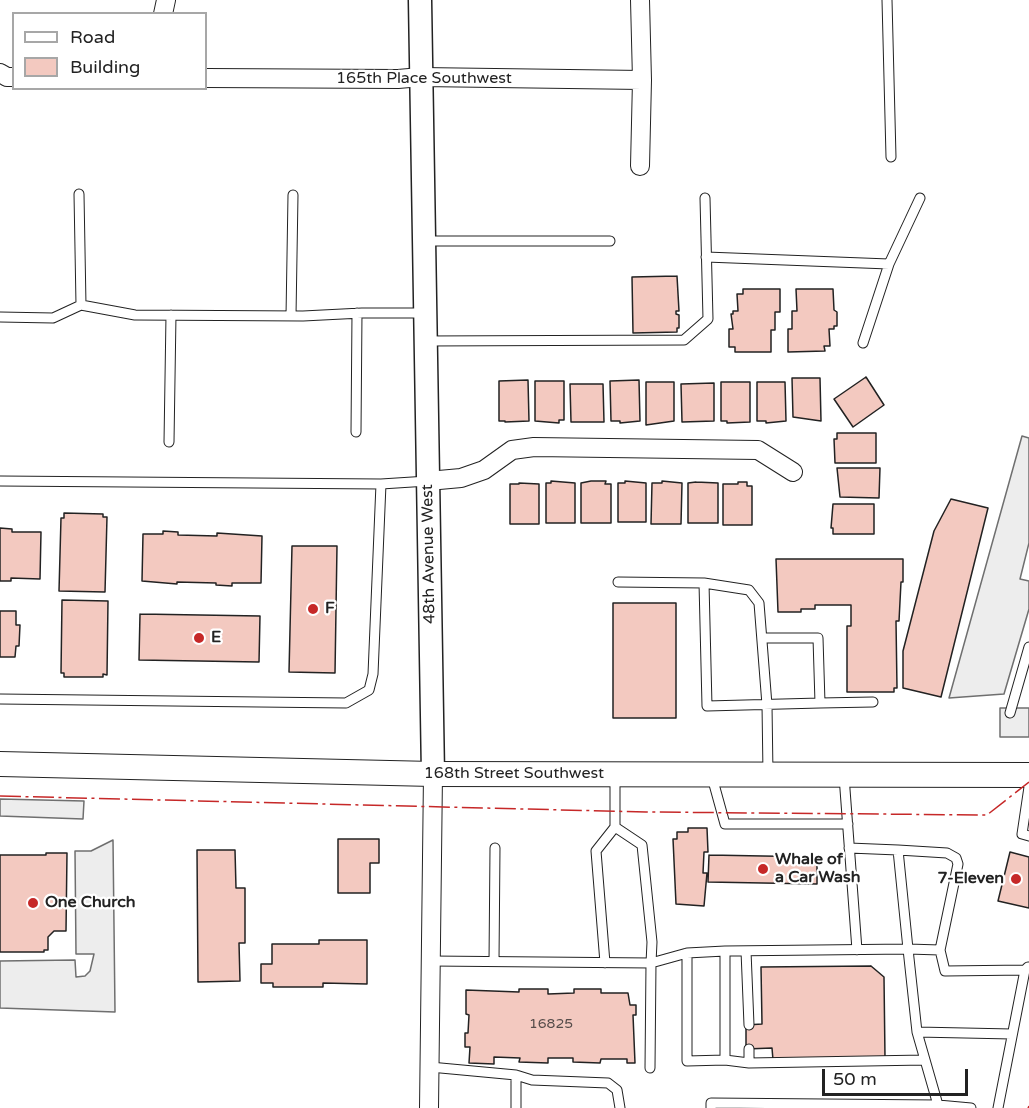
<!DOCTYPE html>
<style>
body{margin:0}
#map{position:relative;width:1029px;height:1108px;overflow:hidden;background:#fff;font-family:"Varela Round",sans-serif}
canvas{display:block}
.legend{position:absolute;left:12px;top:12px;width:195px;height:78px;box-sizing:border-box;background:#fff;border:2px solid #a7a7a7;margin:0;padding:8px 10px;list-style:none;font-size:18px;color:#222}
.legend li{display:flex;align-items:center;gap:12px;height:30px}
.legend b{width:30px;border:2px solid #a7a7a7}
.scale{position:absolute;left:822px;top:1069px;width:146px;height:27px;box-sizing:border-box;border:3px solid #222;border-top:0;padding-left:8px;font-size:18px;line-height:21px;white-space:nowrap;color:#222;-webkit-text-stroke:4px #fff;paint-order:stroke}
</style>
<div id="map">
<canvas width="1029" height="1108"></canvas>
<ul class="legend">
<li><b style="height:8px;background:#fff"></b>Road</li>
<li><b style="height:16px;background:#f3c9c0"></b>Building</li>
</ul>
<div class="scale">50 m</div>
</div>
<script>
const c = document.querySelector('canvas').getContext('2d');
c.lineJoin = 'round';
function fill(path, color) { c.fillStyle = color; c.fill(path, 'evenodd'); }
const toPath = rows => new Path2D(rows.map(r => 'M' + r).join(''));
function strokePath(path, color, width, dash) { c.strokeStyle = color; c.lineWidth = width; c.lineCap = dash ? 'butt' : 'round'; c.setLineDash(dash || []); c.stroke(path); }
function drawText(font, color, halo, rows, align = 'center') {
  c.font = font + ' "Varela Round",sans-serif'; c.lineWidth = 4.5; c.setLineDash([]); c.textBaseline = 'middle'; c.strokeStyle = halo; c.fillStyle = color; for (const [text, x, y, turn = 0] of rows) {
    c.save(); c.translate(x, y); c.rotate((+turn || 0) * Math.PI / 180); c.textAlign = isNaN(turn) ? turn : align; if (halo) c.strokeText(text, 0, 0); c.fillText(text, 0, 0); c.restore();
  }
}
const parking = toPath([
 [1022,436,1029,438,1029,543,1020,579,1029,581,1029,609,1004,694,949,698,1022,436],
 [1000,708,1029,708,1029,737,1000,737,1000,708],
 [0,799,84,801,83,819,0,816,0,799],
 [113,840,115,1012,0,1008,0,961,75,960,76,977,85,976,90,971,94,954,76,954,75,851,91,851,113,840]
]);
fill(parking, '#ededed');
strokePath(parking, '#6f6f6f', 1.5);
const building = toPath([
 [677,276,679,311,676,311,676,314,679,315,679,328,677,328,677,332,633,333,632,277,677,276],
 [743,289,780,289,780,312,775,312,775,330,771,330,771,352,735,352,735,347,729,347,729,329,733,329,731,314,733,314,733,311,738,311,737,294,743,294,743,289],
 [796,289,833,289,834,310,837,312,837,326,834,326,834,329,829,329,830,346,824,346,825,351,788,352,788,329,792,329,792,311,797,311,796,289],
 [866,377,884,405,853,427,834,399,866,377],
 [792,378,820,378,821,421,793,417,792,378],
 [528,380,529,421,505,422,505,421,499,421,499,381,528,380],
 [639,380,640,421,620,423,620,421,611,421,610,381,639,380],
 [535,381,564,381,564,420,559,420,559,423,535,421,535,381],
 [646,382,674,382,674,421,646,425,646,382],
 [721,382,750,382,750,422,727,423,727,421,721,421,721,382],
 [757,382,785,382,786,421,766,423,766,421,757,421,757,382],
 [714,383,714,421,682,422,681,384,714,383],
 [570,384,603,384,604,422,571,422,570,384],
 [837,433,876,433,876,463,835,463,834,439,837,439,837,433],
 [837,468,880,468,879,498,840,497,837,468],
 [551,481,575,483,575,523,546,523,546,483,551,483,551,481],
 [591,481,606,481,605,484,611,484,611,523,581,523,581,483,591,481],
 [625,481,646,483,646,522,618,522,618,483,625,483,625,481],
 [662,481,682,483,681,524,651,524,652,483,662,483,662,481],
 [696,482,718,483,718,523,688,523,688,483,696,482],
 [738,482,747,482,747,486,752,486,752,525,723,525,723,484,738,484,738,482],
 [519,483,539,484,539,524,510,524,510,484,519,484,519,483],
 [951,499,988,508,941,697,903,688,903,651,934,531,951,499],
 [833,504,874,504,874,534,833,534,833,528,831,528,833,504],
 [64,513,103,514,103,517,107,517,105,592,59,591,61,518,64,518,64,513],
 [0,528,12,529,12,532,41,532,40,579,11,578,11,581,0,581,0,528],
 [163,531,178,532,178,535,217,536,217,533,262,536,261,583,232,583,232,586,216,585,216,583,177,582,177,584,142,581,143,534,163,534,163,531],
 [292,546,337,546,335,673,289,672,292,546],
 [776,559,903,559,903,582,901,582,899,621,896,621,897,688,894,688,894,692,847,692,847,626,851,626,851,605,815,605,815,609,801,609,801,612,778,612,776,559],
 [62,600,108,601,107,675,103,674,103,677,64,677,64,673,61,673,62,600],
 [613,603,676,603,676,718,613,718,613,603],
 [0,611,16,611,16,625,20,625,19,646,16,646,15,657,0,657,0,611],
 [140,614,260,616,259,662,139,660,140,614],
 [688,828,707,828,708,852,704,852,703,873,707,873,704,906,676,904,673,839,677,839,677,832,688,832,688,828],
 [338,839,379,839,379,863,370,863,370,893,338,893,338,839],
 [197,850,235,850,236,888,245,888,245,943,239,943,240,981,198,982,197,850],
 [1010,852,1029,857,1029,908,998,901,1010,852],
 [46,853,67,853,66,931,54,931,48,937,48,950,44,950,44,952,0,952,0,855,46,855,46,853],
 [709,855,817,857,817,884,708,882,709,855],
 [319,940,367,940,367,984,323,983,323,987,273,987,273,983,261,983,261,964,272,964,272,944,319,944,319,940],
 [871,966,884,977,885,1058,773,1060,772,1048,746,1049,746,1025,762,1024,761,967,871,966],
 [519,989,548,989,548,994,574,993,574,989,601,989,601,993,628,993,630,1005,636,1005,636,1015,633,1015,635,1063,627,1063,627,1059,601,1059,600,1063,573,1062,573,1058,548,1058,548,1063,519,1062,520,1058,494,1057,494,1064,469,1063,470,1047,465,1047,465,1033,468,1033,469,1015,466,1014,466,990,519,992,519,989]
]);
fill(building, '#f3c9c0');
strokePath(building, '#222', 1.5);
const service = toPath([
 [887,0,891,157],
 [79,194,81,305],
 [424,241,610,241],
 [706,257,889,264,920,198],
 [291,316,293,195],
 [0,317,53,318,81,305,135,315,303,316,362,313,425,313],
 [425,341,684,340,708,319,705,198],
 [863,343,889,264],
 [356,432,357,313],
 [169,442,171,315],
 [0,481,381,484,373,674,369,690,346,703,0,699],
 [381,484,428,481],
 [618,582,704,583,749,590,759,603,767,705,768,774],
 [704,583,707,706,820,703,818,638,762,638],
 [820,703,873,702],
 [1010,713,1029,647],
 [844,776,857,950],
 [712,777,725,824,848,824],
 [1029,787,1022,834,1029,836],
 [849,848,898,850],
 [940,950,945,971,1025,970,1028,967],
 [725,951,908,949,940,950,958,864,956,858,947,853,898,850,908,949,917,1032],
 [746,951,749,1025],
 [431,961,651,963,652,942,642,845,615,827,615,775],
 [494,961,495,848],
 [605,963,596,851,615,827],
 [725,1060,749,1063,749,1049],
 [749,1063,925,1060],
 [430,1067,516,1075,516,1108],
 [650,1068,651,963,687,953,687,1061,725,1060,725,951,687,953],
 [516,1075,532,1080,608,1083,617,1090,620,1108],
 [711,1108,711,1103,938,1105,938,1108],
 [971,1108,938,1105,917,1032,1012,1034],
 [998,1108,1025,970]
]);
const minor = toPath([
 [640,0,642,80,640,166],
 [163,14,166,0],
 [0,73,7,77,14,77],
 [206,78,398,79,421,77,642,80],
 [428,481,461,478,484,470,512,450,534,447,758,450,793,472],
 [429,1108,433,774]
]);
const tertiary = toPath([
 [420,0,433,774]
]);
const secondary = toPath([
 [0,764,433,774,1029,775]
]);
strokePath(service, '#222', 11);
strokePath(minor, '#222', 20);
strokePath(tertiary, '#222', 25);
strokePath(secondary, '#222', 26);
strokePath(service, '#fff', 9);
strokePath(minor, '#fff', 18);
strokePath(tertiary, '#fff', 22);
strokePath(secondary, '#fff', 24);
strokePath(toPath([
 [0,796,646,812,987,815,1029,782],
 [1028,1108,1029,1106]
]), '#c62828', 1.5, [21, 4.5, 3, 4.5]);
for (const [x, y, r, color] of [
 [313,609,6,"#c62828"],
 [199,638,6,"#c62828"],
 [763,869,6,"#c62828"],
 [1016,879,6,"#c62828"],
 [33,903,6,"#c62828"]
]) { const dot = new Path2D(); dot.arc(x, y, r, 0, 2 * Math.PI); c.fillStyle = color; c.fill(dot); strokePath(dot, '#fff', 2); }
drawText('14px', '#564c4a', null, [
 ["16825",551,1024]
]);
drawText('16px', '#222', '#fff', [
 ["165th Place Southwest",424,79],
 ["48th Avenue West",429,554,-91],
 ["168th Street Southwest",514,774]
]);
drawText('bold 16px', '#222', '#fff', [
 ["F",325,609],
 ["E",211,638],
 ["Whale of",775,860],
 ["a Car Wash",775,878],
 ["7-Eleven",1004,879,"right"],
 ["One Church",45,903]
], 'left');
</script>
